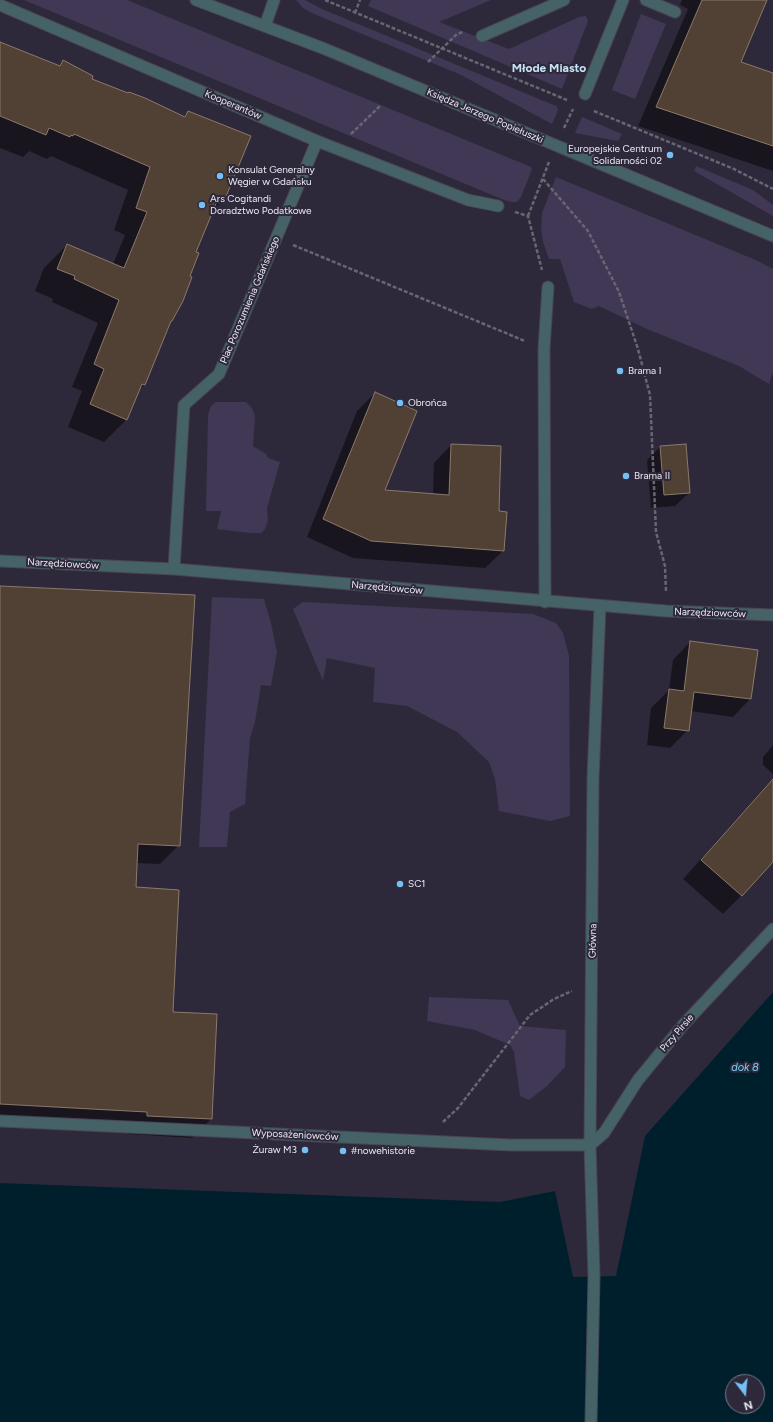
<!DOCTYPE html>
<meta charset="utf-8">
<style>
body{margin:0}
#map{position:relative;width:773px;height:1422px;overflow:hidden;background:#2e293a;font-family:Figtree,sans-serif}
canvas{display:block}
.north{position:absolute;left:725px;top:1374px;width:40px;height:40px;box-sizing:border-box;background:#2e293a;border:1px solid #7a7684;border-radius:50%;rotate:164deg;font-size:11px;font-weight:700;line-height:16px;text-align:center;color:#ebe9f4}
.north::after{content:'';display:block;margin:auto;width:14px;height:18px;background:#74c0f6;clip-path:polygon(50% 0,100% 100%,50% 72%,0 100%)}
</style>
<div id="map">
<canvas width="773" height="1422"></canvas>
<div class="north">N</div>
</div>
<script>
const c = document.querySelector('canvas').getContext('2d');
c.lineJoin = 'round';
function fill(path, color) { c.fillStyle = color; c.fill(path, 'evenodd'); }
const toPath = rows => new Path2D(rows.map(r => 'M' + r).join(''));
function strokePath(path, color, width, dash) { c.strokeStyle = color; c.lineWidth = width; c.lineCap = dash ? 'butt' : 'round'; c.setLineDash(dash || []); c.stroke(path); }
function drawText(font, color, halo, rows, align = 'center') {
  c.font = font + ' Figtree,sans-serif'; c.lineWidth = 4; c.setLineDash([]); c.textBaseline = 'middle'; c.strokeStyle = halo; c.fillStyle = color; for (const [text, x, y, turn = 0] of rows) {
    c.save(); c.translate(x, y); c.rotate((+turn || 0) * Math.PI / 180); c.textAlign = isNaN(turn) ? turn : align; if (halo) c.strokeText(text, 0, 0); c.fillText(text, 0, 0); c.restore();
  }
}
fill(toPath([
 [24,0,127,0,531,167,532,169,521,197,517,202,512,202,504,200],
 [296,0,305,0,322,9,556,106,558,110,552,124,459,74,314,14,303,8],
 [371,0,491,0,439,22,509,49,579,17,586,16,588,21,562,89,368,6],
 [641,14,666,24,635,99,612,90],
 [582,117,622,134,618,141,575,133],
 [696,166,753,190,773,205,773,216,694,171],
 [556,177,758,261,773,269,773,372,769,384,739,366,647,329,599,306,592,309,574,302,560,259,549,259,543,242,541,229,542,213],
 [216,402,246,402,252,408,255,416,253,446,266,454,268,458,280,462,267,508,268,521,265,529,261,533,250,533,217,529,221,511,206,511,208,415,211,406],
 [212,597,264,599,271,623,277,652,271,686,261,685,255,722,250,738,245,804,230,812,227,847,199,847],
 [303,602,533,614,556,623,563,633,569,656,570,816,550,821,499,811,495,779,489,762,457,732,407,706,373,702,375,668,327,658,323,681,293,609],
 [429,997,508,1000,520,1026,566,1030,565,1067,547,1086,529,1100,520,1096,514,1052,510,1045,475,1030,427,1021]
]), '#403854');
fill(toPath([
 [773,992,773,1422,0,1422,0,1183,500,1202,555,1191,573,1277,616,1276,645,1136],
 [733,1382,757,1382,757,1406,733,1406]
]), '#001f2d');
fill(toPath([
 [682,0,767,0,740,63,773,74,773,171,638,126,688,9,680,5],
 [0,43,58,66,63,61,91,79,183,117,188,112,225,198,212,211,195,252,171,321,169,324,144,385,138,391,127,419,104,442,68,427,82,391,72,387,98,323,52,302,53,299,35,291,44,268,67,245,113,264,125,235,114,230,128,190,51,156,47,159,29,151,23,157,0,148],
 [375,393,383,491,433,495,434,463,451,445,498,512,503,551,485,568,353,558,307,537,357,411],
 [685,446,689,493,675,506,651,508,647,460,660,447],
 [0,586,179,845,160,864,136,863,135,888,172,1013,211,1119,192,1138,128,1134,128,1131,0,1124],
 [690,642,756,651,750,699,733,717,690,711,688,730,670,748,647,745,651,708,669,690,673,660],
 [773,745,773,774,763,765,763,757],
 [773,778,773,860,742,895,723,914,683,879]
]), '#0007');
const building = toPath([
 [702,0,767,0,741,62,773,73,773,146,656,107,702,0],
 [0,42,60,66,63,60,93,76,92,79,128,93,129,92,145,98,185,117,188,111,251,136,225,199,221,197,220,200,218,199,196,252,199,253,190,276,192,277,183,301,172,321,171,321,145,385,142,384,127,420,90,404,104,369,94,364,119,300,74,279,75,276,57,269,67,244,124,268,147,212,136,208,150,167,74,134,73,136,71,135,70,137,49,128,46,135,0,116,0,42],
 [375,392,417,411,385,490,449,495,451,444,501,446,499,511,507,512,504,551,371,541,323,519,375,392],
 [686,444,690,493,664,495,660,446,686,444],
 [0,586,195,595,180,846,138,844,136,887,179,890,173,1012,217,1014,212,1119,147,1116,147,1112,0,1104,0,586],
 [690,641,758,650,751,699,694,692,689,731,664,728,669,689,684,691,690,641],
 [773,779,773,862,742,896,701,860,773,779]
]);
fill(building, '#514034');
strokePath(building, '#8c796b', 1);
const service = toPath([
 [646,0,675,12],
 [265,26,274,0],
 [468,200,498,206],
 [545,602,544,349,548,287],
 [590,1145,604,1133,638,1080,684,1024,773,929]
]);
const pedestrian = toPath([
 [482,36,564,0],
 [585,94,623,0]
]);
const minor = toPath([
 [0,5,317,141,468,200],
 [0,561,174,569,666,611,773,615],
 [174,569,184,405,219,374,317,141],
 [0,1121,510,1145,590,1145],
 [591,1422,594,1276,590,1145,593,779,600,606]
]);
const tertiary = toPath([
 [196,0,325,49,773,236]
]);
strokePath(service, '#484454', 13);
strokePath(pedestrian, '#484454', 13);
strokePath(minor, '#484454', 13);
strokePath(tertiary, '#484454', 13);
strokePath(toPath([
 [325,0,567,100],
 [355,13,360,0],
 [428,62,457,34,463,32],
 [594,111,734,169,773,189],
 [564,128,573,109],
 [351,134,381,105],
 [543,179,588,231,619,292,638,349,650,395,656,532,665,566,666,592],
 [515,212,528,216,542,270],
 [528,216,549,162],
 [293,245,525,341],
 [443,1122,458,1108,530,1015,554,999,572,991]
]), '#696575', 2.5, [4, 2]);
strokePath(service, '#456267', 11);
strokePath(pedestrian, '#456267', 11);
strokePath(minor, '#456267', 11);
strokePath(tertiary, '#456267', 11);
for (const [x, y, r, color] of [
 [670,155,4,"#74c0f6"],
 [220,176,4,"#74c0f6"],
 [202,205,4,"#74c0f6"],
 [620,371,4,"#74c0f6"],
 [400,403,4,"#74c0f6"],
 [626,476,4,"#74c0f6"],
 [400,884,4,"#74c0f6"],
 [305,1150,4,"#74c0f6"],
 [343,1151,4,"#74c0f6"]
]) { const dot = new Path2D(); dot.arc(x, y, r, 0, 2 * Math.PI); c.fillStyle = color; c.fill(dot); strokePath(dot, '#2e293a', 1.5); }
drawText('10px', '#ebe9f4', '#2e293a', [
 ["Kooperantów",233,105,23],
 ["Księdza Jerzego Popiełuszki",485,116,23],
 ["Plac Porozumienia Gdańskiego",250,300,-67],
 ["Narzędziowców",63,564,3],
 ["Narzędziowców",387,588,5],
 ["Narzędziowców",710,613,2],
 ["Główna",593,941,-89],
 ["Przy Pirsie",677,1033,-49],
 ["Wyposażeniowców",295,1135,3]
]);
drawText('10px', '#ebe9f4', '#2e293a', [
 ["Europejskie Centrum",662,149,"right"],
 ["Solidarności 02",662,161,"right"],
 ["Konsulat Generalny",228,170],
 ["Węgier w Gdańsku",228,182],
 ["Ars Cogitandi",210,199],
 ["Doradztwo Podatkowe",210,211],
 ["Brama I",628,371],
 ["Obrońca",408,403],
 ["Brama II",634,476],
 ["SC1",408,884],
 ["Żuraw M3",297,1150,"right"],
 ["#nowehistorie",351,1151]
], 'left');
drawText('italic 11px', '#75d4ff', '#2e293a', [
 ["dok 8",745,1068]
]);
drawText('bold 12px', '#c7e2f6', '#2e293a', [
 ["Młode Miasto",549,68]
]);
</script>
